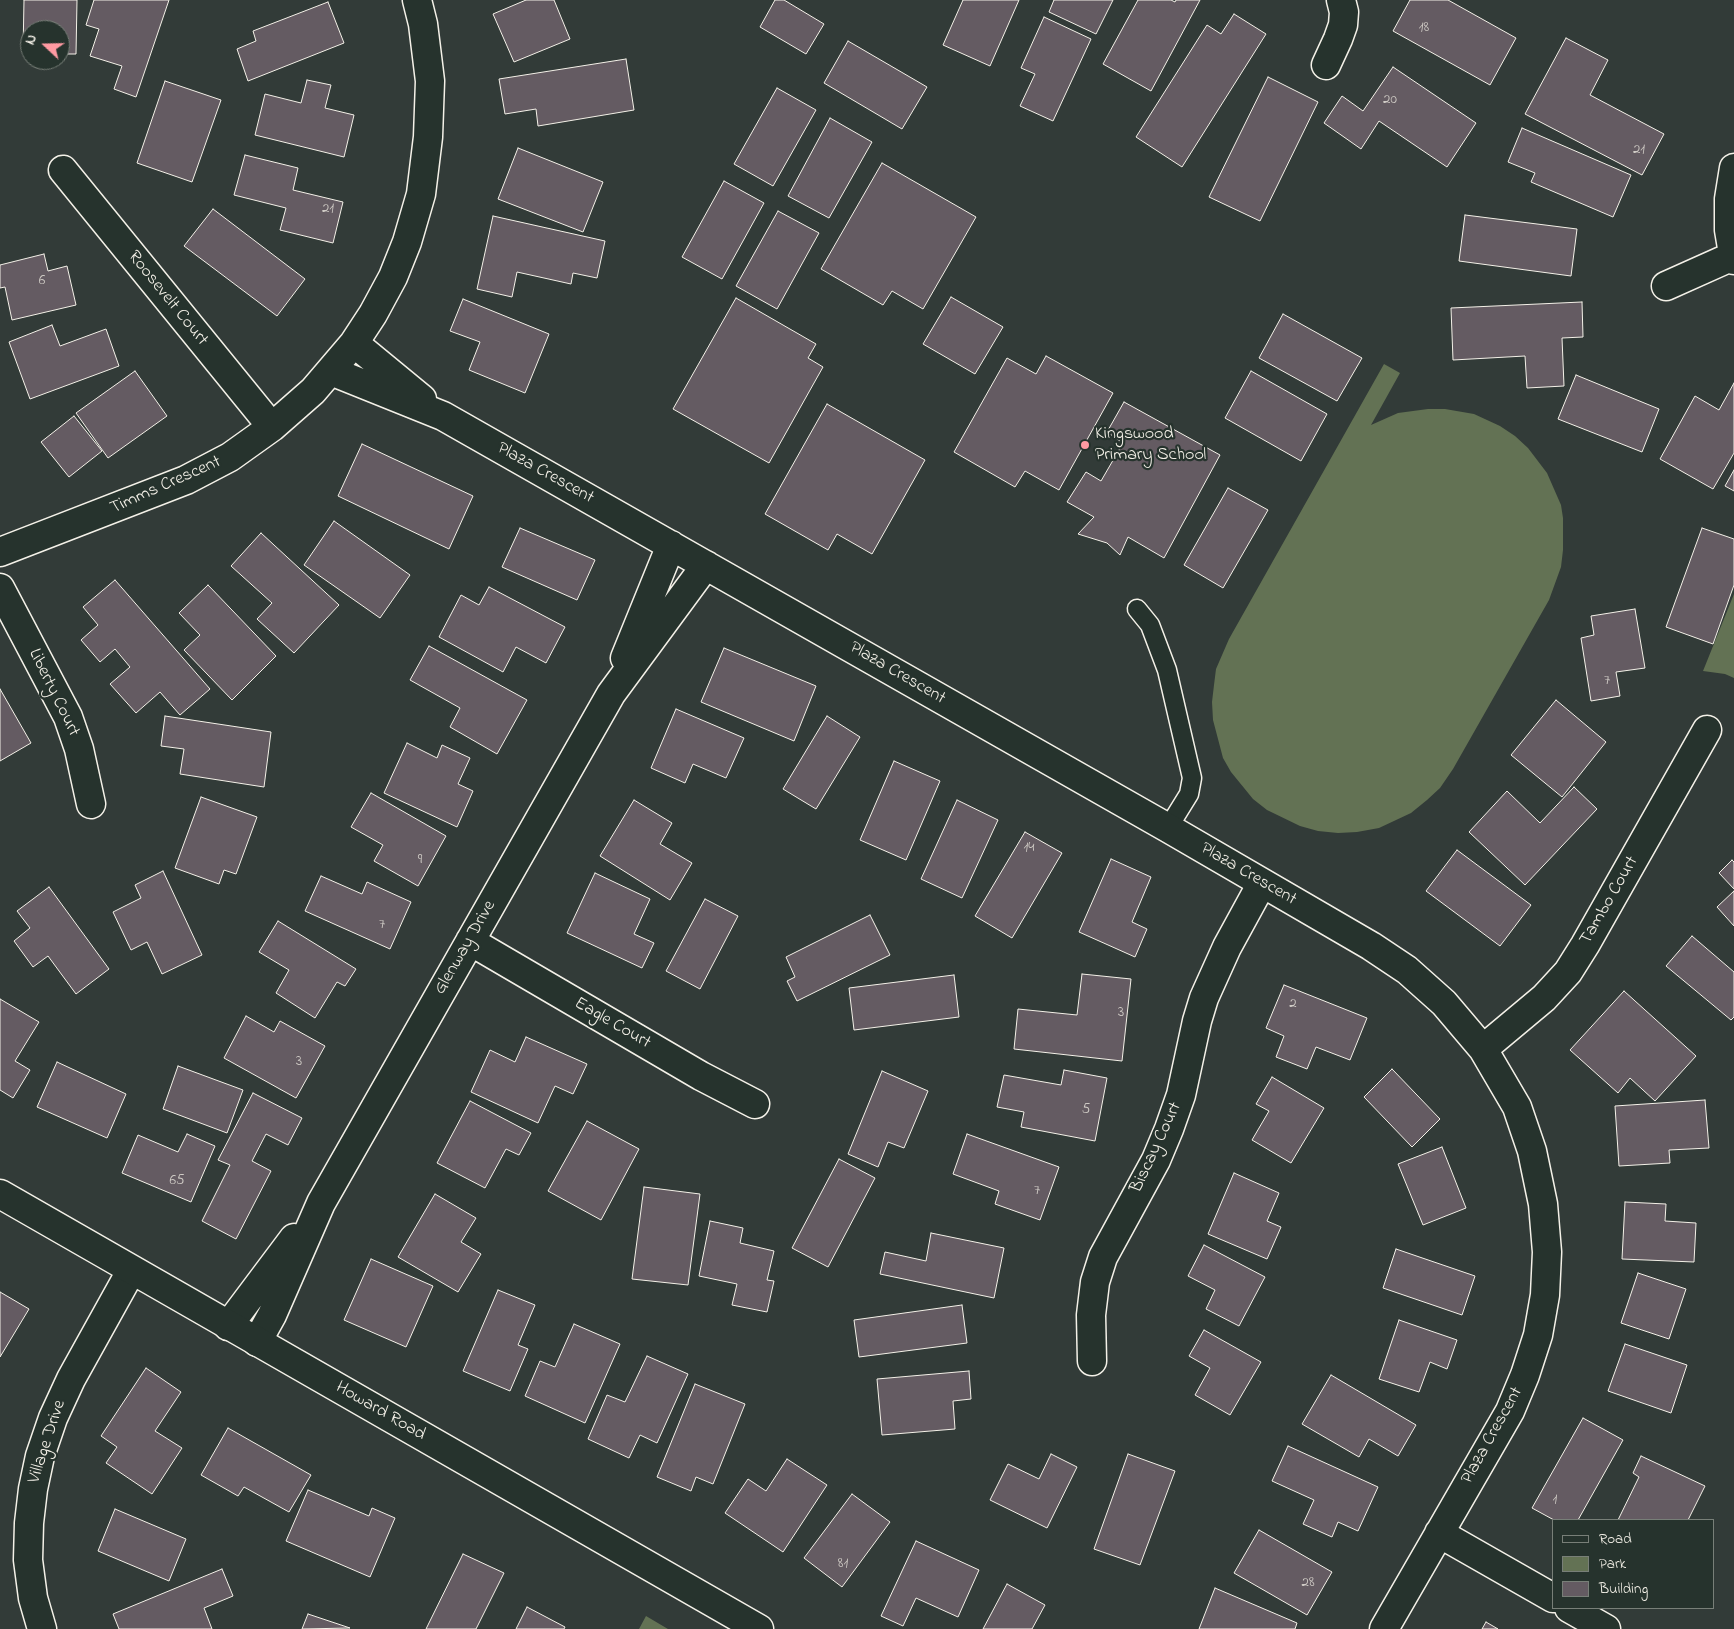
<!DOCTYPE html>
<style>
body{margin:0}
#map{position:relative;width:1734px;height:1629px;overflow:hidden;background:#323b38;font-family:"Indie Flower",sans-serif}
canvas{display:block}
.legend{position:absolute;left:1552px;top:1519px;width:162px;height:90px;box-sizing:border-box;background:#26332d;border:1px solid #787f78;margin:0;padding:6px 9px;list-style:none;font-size:15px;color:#f4f1e8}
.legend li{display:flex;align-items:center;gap:10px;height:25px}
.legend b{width:25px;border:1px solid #787f78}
.north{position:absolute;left:20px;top:20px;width:50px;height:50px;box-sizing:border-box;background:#26332d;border:1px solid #787f78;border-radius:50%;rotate:291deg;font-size:14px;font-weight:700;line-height:20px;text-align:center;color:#f4f1e8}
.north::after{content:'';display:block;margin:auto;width:18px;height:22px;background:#ff9aa2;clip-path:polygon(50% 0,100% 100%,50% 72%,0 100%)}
</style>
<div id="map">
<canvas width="1734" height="1629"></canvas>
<ul class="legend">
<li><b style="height:6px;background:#26332d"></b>Road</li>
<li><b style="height:14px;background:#637254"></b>Park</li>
<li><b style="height:14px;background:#645b62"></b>Building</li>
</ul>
<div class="north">N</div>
</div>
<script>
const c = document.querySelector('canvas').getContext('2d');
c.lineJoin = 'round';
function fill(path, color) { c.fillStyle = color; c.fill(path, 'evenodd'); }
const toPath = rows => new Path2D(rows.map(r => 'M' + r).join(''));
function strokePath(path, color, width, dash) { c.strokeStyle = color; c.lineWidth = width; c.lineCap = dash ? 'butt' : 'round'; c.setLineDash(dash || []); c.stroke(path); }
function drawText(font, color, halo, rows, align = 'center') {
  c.font = font + ' "Indie Flower",sans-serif'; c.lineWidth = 4.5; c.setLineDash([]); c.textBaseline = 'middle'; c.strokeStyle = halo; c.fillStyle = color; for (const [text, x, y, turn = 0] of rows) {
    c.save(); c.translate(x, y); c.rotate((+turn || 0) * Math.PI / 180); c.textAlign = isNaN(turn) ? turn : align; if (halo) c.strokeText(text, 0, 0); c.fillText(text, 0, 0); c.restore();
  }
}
fill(toPath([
 [1384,364,1400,373,1371,425,1398,413,1428,409,1445,409,1474,414,1500,426,1515,436,1528,448,1547,473,1561,505,1563,518,1563,550,1561,567,1549,600,1453,769,1440,788,1427,800,1411,813,1379,828,1357,832,1338,833,1318,831,1300,826,1267,810,1253,799,1231,772,1223,758,1213,720,1212,702,1214,685,1216,669,1229,639],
 [1734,594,1734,678,1725,674,1703,671],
 [646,1616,668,1629,639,1629]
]), '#637254');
const building = toPath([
 [24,0,77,0,76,54,60,54,60,30,30,30,30,54,23,53,24,0],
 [94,0,169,0,136,97,114,89,122,66,90,56,99,29,86,25,94,0],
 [526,0,554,0,570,39,514,62,493,14,526,0],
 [775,0,784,0,824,24,806,54,760,27,775,0],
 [963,0,1019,0,990,66,943,45,963,0],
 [1054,0,1113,0,1096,34,1049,12,1054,0],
 [1138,0,1171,0,1175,2,1176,0,1200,0,1151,91,1103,64,1138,0],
 [1410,0,1448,0,1516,38,1490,85,1393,31,1410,0],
 [328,2,344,43,248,81,237,49,256,41,253,31,328,2],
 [1234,14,1266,34,1182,167,1136,137,1207,25,1221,34,1234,14],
 [1044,17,1091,39,1053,121,1020,106,1035,74,1021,68,1044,17],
 [1566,38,1608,60,1590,95,1664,134,1642,175,1525,114,1566,38],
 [848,41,927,87,902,129,824,83,848,41],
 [626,59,634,110,538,126,536,109,505,114,499,79,626,59],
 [1393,67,1476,123,1447,167,1379,121,1361,149,1324,123,1342,96,1363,111,1393,67],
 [1268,77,1318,102,1260,221,1209,197,1268,77],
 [307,80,331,85,325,108,354,115,344,157,255,135,265,94,301,103,307,80],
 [165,81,221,100,192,182,137,163,165,81],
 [777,88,816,110,773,186,734,164,777,88],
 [830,118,872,142,829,218,788,196,830,118],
 [1522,128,1631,175,1613,217,1531,182,1535,173,1508,162,1522,128],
 [518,148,603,182,583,232,498,199,518,148],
 [245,155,298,168,293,190,343,202,333,243,280,230,286,208,234,195,245,155],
 [882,163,976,217,923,309,892,291,883,305,821,269,882,163],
 [724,181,764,203,722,279,682,257,724,181],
 [213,209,305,279,277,316,184,246,213,209],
 [778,211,819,233,777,309,736,286,778,211],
 [1465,215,1577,229,1571,276,1459,261,1465,215],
 [493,216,605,241,597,278,573,273,571,284,517,272,512,297,477,289,493,216],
 [44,254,48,271,67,266,76,305,12,320,5,287,0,288,0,265,44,254],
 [951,297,1003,327,975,374,923,344,951,297],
 [736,298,816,344,808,358,823,367,769,463,673,409,736,298],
 [463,299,549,334,525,393,469,370,480,342,450,331,463,299],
 [1582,302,1583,337,1562,338,1564,386,1527,388,1525,356,1453,360,1451,308,1582,302],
 [1283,314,1362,358,1337,401,1259,358,1283,314],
 [52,325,60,346,106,329,119,366,30,399,9,342,52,325],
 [1046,356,1113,393,1059,490,1025,471,1015,487,954,452,1007,358,1036,374,1046,356],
 [135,371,167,416,108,458,76,413,135,371],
 [1251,371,1327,414,1301,461,1225,418,1251,371],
 [1576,375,1659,409,1642,452,1558,419,1576,375],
 [1734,383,1734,453,1713,489,1660,459,1695,396,1719,410,1734,383],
 [1124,402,1220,455,1164,558,1128,537,1120,555,1107,543,1078,534,1094,517,1067,502,1086,472,1101,481,1123,443,1107,432,1124,402],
 [827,404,925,460,872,554,837,534,828,550,765,514,827,404],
 [74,416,102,451,69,477,41,442,74,416],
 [362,444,473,496,449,549,338,496,362,444],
 [1734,470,1734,491,1725,486,1734,470],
 [1228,488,1268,510,1223,588,1184,565,1228,488],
 [334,521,410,575,380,618,304,565,334,521],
 [520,528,595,560,577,600,502,567,520,528],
 [1702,528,1734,539,1734,585,1713,644,1666,627,1702,528],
 [261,533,339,605,294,653,257,619,272,603,231,566,261,533],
 [115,580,210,689,180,715,160,692,136,713,110,684,130,667,115,649,100,662,81,640,98,625,83,607,115,580],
 [208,585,276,656,232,700,184,650,200,635,179,613,208,585],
 [489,587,565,627,546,663,516,647,503,672,439,637,461,595,479,605,489,587],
 [1635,609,1645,668,1616,672,1620,696,1591,701,1581,638,1594,635,1591,616,1635,609],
 [429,646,527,700,497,754,450,727,460,708,410,680,429,646],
 [724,648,816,686,794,741,701,702,724,648],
 [0,689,31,743,0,761,0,689],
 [1556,700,1606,742,1562,797,1511,755,1556,700],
 [676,709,744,738,726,778,693,764,685,783,651,768,676,709],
 [165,716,271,732,264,787,180,774,184,749,161,746,165,716],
 [827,716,860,737,816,809,783,789,827,716],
 [407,743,437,758,442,745,470,758,458,784,473,791,457,827,384,793,407,743],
 [894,761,940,781,906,860,860,840,894,761],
 [1574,787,1597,809,1525,885,1469,832,1507,791,1540,823,1574,787],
 [371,793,446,836,418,886,374,861,383,845,351,827,371,793],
 [201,797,257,817,236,874,224,870,219,884,175,868,201,797],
 [634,800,672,823,660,844,692,863,670,900,600,856,634,800],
 [957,800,998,820,962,898,921,879,957,800],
 [1025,832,1062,853,1012,938,975,916,1025,832],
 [1457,850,1531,905,1500,946,1426,891,1457,850],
 [1111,859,1151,877,1132,922,1147,929,1135,957,1079,932,1111,859],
 [1732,860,1734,862,1734,889,1719,873,1732,860],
 [163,871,202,955,162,974,147,942,131,950,113,912,141,898,135,885,163,871],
 [595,873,650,899,634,934,654,943,642,968,567,933,595,873],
 [321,876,362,894,367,882,411,902,390,949,305,911,321,876],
 [49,887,109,969,76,994,48,956,33,967,14,941,30,928,17,911,49,887],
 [1734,891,1734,926,1717,907,1734,891],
 [705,899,738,916,700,989,666,971,705,899],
 [870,915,890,955,797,1001,787,981,795,977,786,957,870,915],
 [278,921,356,969,345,986,337,982,315,1018,276,993,289,970,259,952,278,921],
 [1692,936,1734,972,1734,1017,1731,1020,1666,966,1692,936],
 [1082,974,1131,979,1122,1061,1014,1049,1018,1009,1077,1015,1082,974],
 [954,975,959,1017,854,1030,849,988,954,975],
 [1284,985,1367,1018,1350,1060,1316,1047,1307,1069,1276,1057,1284,1036,1266,1028,1284,985],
 [1624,991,1696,1056,1655,1101,1630,1078,1618,1093,1570,1050,1624,991],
 [0,999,39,1022,15,1061,30,1070,13,1098,0,1090,0,999],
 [246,1016,274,1032,280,1021,325,1046,296,1098,224,1058,246,1016],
 [526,1037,587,1064,573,1094,555,1086,538,1123,471,1092,490,1050,515,1062,526,1037],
 [57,1062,126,1094,107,1138,37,1107,57,1062],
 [178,1066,243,1090,227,1133,163,1109,178,1066],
 [1392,1069,1440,1119,1412,1147,1364,1097,1392,1069],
 [1064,1070,1107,1078,1095,1141,1021,1127,1024,1112,997,1107,1004,1075,1061,1085,1064,1070],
 [882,1071,928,1091,904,1148,888,1142,878,1167,848,1154,882,1071],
 [1272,1077,1324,1108,1291,1163,1252,1140,1269,1111,1256,1104,1272,1077],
 [253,1093,302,1118,288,1145,266,1134,252,1161,271,1171,236,1239,202,1221,230,1165,218,1160,253,1093],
 [1705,1100,1709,1148,1669,1150,1670,1163,1619,1166,1615,1106,1705,1100],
 [470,1101,531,1133,519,1155,506,1149,485,1188,437,1163,470,1101],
 [587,1121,639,1149,601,1220,548,1191,587,1121],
 [187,1134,215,1146,191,1202,122,1173,138,1135,178,1152,187,1134],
 [967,1134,1059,1167,1040,1220,995,1204,999,1191,953,1174,967,1134],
 [1442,1147,1466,1208,1423,1225,1398,1164,1442,1147],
 [839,1159,875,1178,828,1267,792,1248,839,1159],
 [1234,1173,1279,1193,1267,1221,1281,1227,1267,1259,1208,1234,1234,1173],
 [644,1187,700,1194,688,1285,632,1279,644,1187],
 [435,1194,476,1218,461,1242,481,1254,458,1292,398,1257,435,1194],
 [1625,1202,1666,1204,1665,1221,1696,1223,1694,1262,1622,1259,1625,1202],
 [710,1221,743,1228,740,1243,774,1251,767,1280,774,1281,767,1312,732,1305,737,1284,699,1276,710,1221],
 [931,1233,1004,1248,994,1298,880,1274,885,1252,926,1261,931,1233],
 [1204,1245,1265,1277,1239,1326,1206,1309,1215,1290,1188,1276,1204,1245],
 [1396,1249,1475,1276,1462,1315,1383,1288,1396,1249],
 [371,1259,433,1286,406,1347,344,1320,371,1259],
 [1638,1273,1686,1289,1669,1339,1621,1323,1638,1273],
 [498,1290,535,1305,518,1345,528,1349,510,1391,463,1371,498,1290],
 [0,1292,29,1309,0,1357,0,1292],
 [962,1305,967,1343,859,1357,854,1320,962,1305],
 [1399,1320,1457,1340,1447,1369,1430,1362,1419,1392,1379,1379,1399,1320],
 [574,1324,620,1344,585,1423,525,1396,540,1361,555,1367,574,1324],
 [1204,1330,1261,1362,1230,1415,1195,1395,1210,1368,1189,1356,1204,1330],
 [1625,1344,1687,1365,1671,1413,1608,1391,1625,1344],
 [647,1356,688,1374,657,1443,640,1435,629,1458,588,1439,607,1395,625,1402,647,1356],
 [146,1368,181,1392,155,1431,182,1448,152,1494,106,1463,117,1447,101,1436,146,1368],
 [969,1371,971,1399,953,1401,955,1429,882,1435,877,1379,969,1371],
 [1331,1375,1416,1425,1398,1456,1369,1439,1359,1457,1302,1424,1331,1375],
 [695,1384,745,1404,713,1484,696,1477,691,1491,657,1477,695,1384],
 [1583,1418,1623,1440,1578,1520,1554,1520,1532,1508,1583,1418],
 [228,1428,311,1475,289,1512,244,1487,238,1496,201,1475,228,1428],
 [1288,1446,1378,1487,1358,1531,1338,1522,1332,1537,1303,1524,1314,1500,1272,1481,1288,1446],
 [1051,1454,1077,1467,1047,1528,990,1500,1008,1464,1039,1479,1051,1454],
 [1128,1454,1175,1471,1140,1565,1094,1549,1128,1454],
 [1641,1456,1705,1486,1688,1520,1618,1520,1639,1477,1633,1473,1641,1456],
 [787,1459,827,1485,783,1552,725,1513,748,1479,766,1491,787,1459],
 [308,1490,369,1516,372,1508,395,1518,370,1577,286,1541,308,1490],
 [852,1494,890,1522,842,1587,804,1558,852,1494],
 [115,1509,186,1539,169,1581,98,1551,115,1509],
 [1259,1530,1332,1572,1307,1615,1234,1573,1259,1530],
 [916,1541,979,1570,958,1617,916,1598,903,1626,881,1616,916,1541],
 [463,1554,504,1573,476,1629,426,1629,463,1554],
 [222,1569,233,1596,204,1608,212,1629,119,1629,113,1614,222,1569],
 [1007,1584,1045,1605,1032,1629,983,1629,1007,1584],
 [1215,1588,1297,1623,1295,1629,1199,1629,1215,1588],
 [527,1607,565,1627,564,1629,516,1629,527,1607],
 [308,1614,350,1628,302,1629,308,1614],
 [1486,1622,1498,1629,1482,1629,1486,1622]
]);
fill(building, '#645b62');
strokePath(building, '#f4f1e8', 1);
const service = toPath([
 [1137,609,1150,625,1167,670,1192,778,1189,794,1168,828]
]);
const minor = toPath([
 [1326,65,1338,39,1343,25,1344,12,1341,0],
 [1734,168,1729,199,1729,230,1734,260],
 [63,170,272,427],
 [1666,286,1733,256],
 [354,343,422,399],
 [331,371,443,416,1168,828,1371,946,1407,970,1444,1003,1483,1049,1517,1107,1532,1151,1543,1204,1547,1252,1545,1295,1538,1335,1525,1375,1510,1411,1384,1629],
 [0,552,186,480,230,457,272,427,313,391,354,343,373,314,393,277,407,242,421,194,428,137,430,81,423,24,417,0],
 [0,588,68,717,79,749,91,804],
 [625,658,671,545],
 [470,941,701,1076,755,1104],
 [1483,1049,1544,998,1568,972,1585,945,1707,730],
 [228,1326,294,1238],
 [257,1342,272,1315,321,1203,611,694,706,565],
 [1092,1361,1091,1315,1095,1282,1103,1257,1156,1160,1169,1129,1181,1095,1197,1021,1204,998,1227,947,1262,883],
 [1439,1533,1553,1598],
 [1569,1608,1606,1629],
 [42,1629,33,1598,28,1560,29,1523,33,1489,40,1456,53,1418,71,1379,131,1271]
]);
const secondary = toPath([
 [0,1194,759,1629]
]);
strokePath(service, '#f4f1e8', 21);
strokePath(minor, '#f4f1e8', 31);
strokePath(secondary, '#f4f1e8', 31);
strokePath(service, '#26332d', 18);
strokePath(minor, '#26332d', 28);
strokePath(secondary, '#26332d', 28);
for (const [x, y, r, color] of [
 [1085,445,5,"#ff9aa2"]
]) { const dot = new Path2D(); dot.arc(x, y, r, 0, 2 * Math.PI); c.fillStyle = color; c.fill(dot); strokePath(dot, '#26332d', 2); }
drawText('15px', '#d0ccc6', null, [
 ["18",1424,29],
 ["20",1390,101],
 ["21",1639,151],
 ["21",328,210],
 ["6",42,282],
 ["7",1607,682],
 ["14",1029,849],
 ["9",420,861],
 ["7",382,926],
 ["2",1293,1005],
 ["3",1121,1014],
 ["3",299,1063],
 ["5",1086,1111],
 ["65",177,1182],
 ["7",1037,1192],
 ["1",1555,1501],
 ["81",843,1565],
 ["28",1308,1584]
]);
drawText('18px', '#f4f1e8', '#26332d', [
 ["Roosevelt Court",167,299,51],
 ["Plaza Crescent",545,474,29],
 ["Timms Crescent",166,486,-24],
 ["Plaza Crescent",897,674,30],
 ["Liberty Court",53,693,64],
 ["Plaza Crescent",1248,875,30],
 ["Tambo Court",1610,901,-60],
 ["Glenway Drive",466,948,-60],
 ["Eagle Court",612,1024,30],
 ["Biscay Court",1157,1148,-65],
 ["Howard Road",380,1412,30],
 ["Plaza Crescent",1493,1436,-61],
 ["Village Drive",48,1442,-72]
]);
drawText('18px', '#f4f1e8', '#26332d', [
 ["Kingswood",1095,435],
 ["Primary School",1095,456]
], 'left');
</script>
